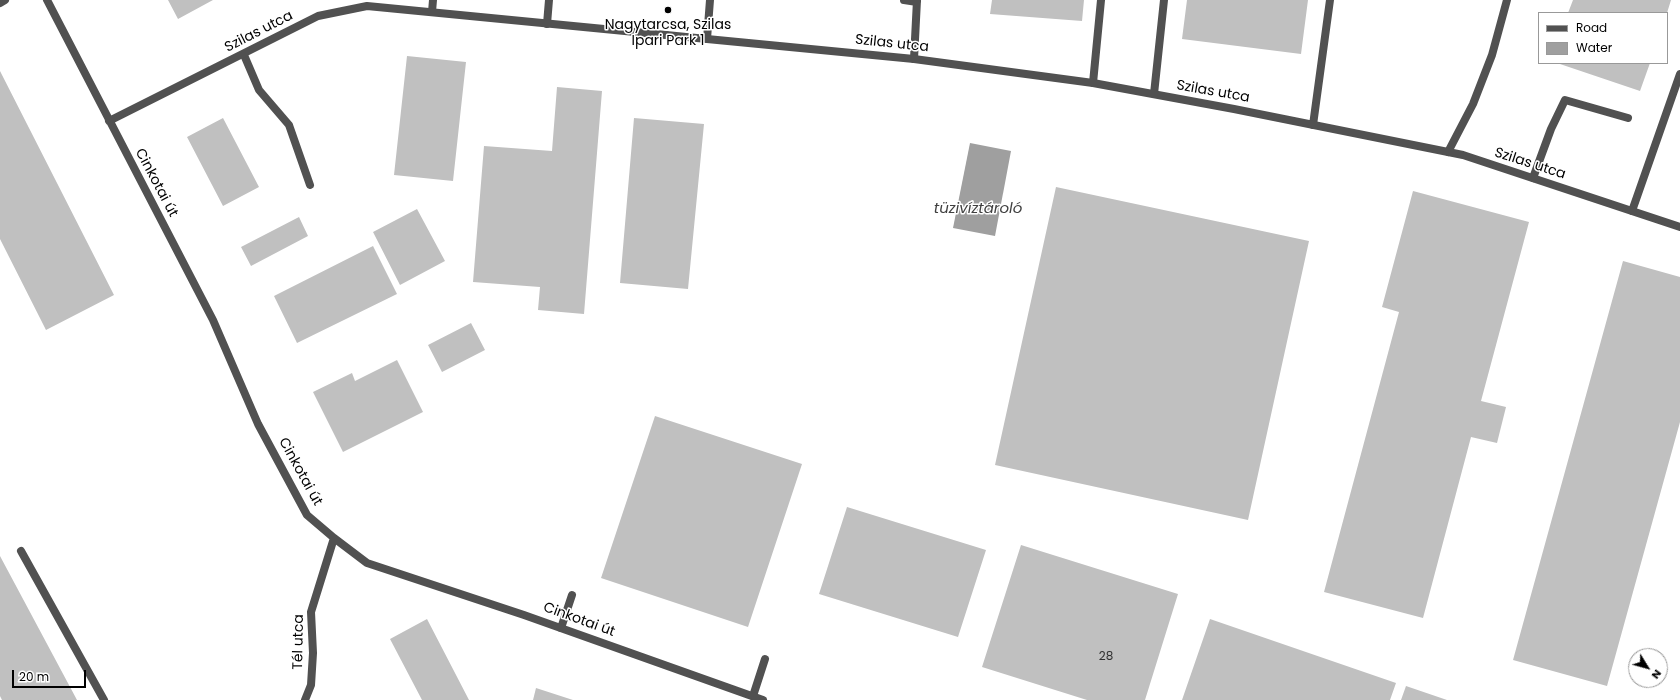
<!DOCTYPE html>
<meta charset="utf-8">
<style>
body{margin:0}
#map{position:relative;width:1680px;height:700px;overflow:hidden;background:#fff;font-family:Poppins,sans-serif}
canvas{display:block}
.legend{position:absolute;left:1538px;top:12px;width:130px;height:52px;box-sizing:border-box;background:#fff;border:1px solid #999;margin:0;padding:5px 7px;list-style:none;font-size:12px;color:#000}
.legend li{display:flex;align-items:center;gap:8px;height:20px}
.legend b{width:20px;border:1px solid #999}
.north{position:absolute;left:1628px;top:648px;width:40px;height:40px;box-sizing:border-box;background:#fff;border:1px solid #999;border-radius:50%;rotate:127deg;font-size:11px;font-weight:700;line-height:16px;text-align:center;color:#000}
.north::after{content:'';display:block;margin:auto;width:14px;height:18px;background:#000;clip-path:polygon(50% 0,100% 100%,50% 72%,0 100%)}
.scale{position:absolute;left:12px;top:670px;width:74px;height:18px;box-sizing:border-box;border:2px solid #000;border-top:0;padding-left:5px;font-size:12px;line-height:14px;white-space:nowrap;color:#000;-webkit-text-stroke:3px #fff;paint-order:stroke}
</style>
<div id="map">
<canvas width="1680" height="700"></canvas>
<ul class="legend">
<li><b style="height:5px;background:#515151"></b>Road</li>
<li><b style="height:11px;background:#9f9f9f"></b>Water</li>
</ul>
<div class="north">N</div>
<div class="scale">20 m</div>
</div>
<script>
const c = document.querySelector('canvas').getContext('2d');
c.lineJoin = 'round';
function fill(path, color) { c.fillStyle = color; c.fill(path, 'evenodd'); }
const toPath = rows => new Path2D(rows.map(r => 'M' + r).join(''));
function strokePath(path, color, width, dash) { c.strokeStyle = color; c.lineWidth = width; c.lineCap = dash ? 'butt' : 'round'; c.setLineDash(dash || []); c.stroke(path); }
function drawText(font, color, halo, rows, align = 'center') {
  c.font = font + ' Poppins,sans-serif'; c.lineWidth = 3; c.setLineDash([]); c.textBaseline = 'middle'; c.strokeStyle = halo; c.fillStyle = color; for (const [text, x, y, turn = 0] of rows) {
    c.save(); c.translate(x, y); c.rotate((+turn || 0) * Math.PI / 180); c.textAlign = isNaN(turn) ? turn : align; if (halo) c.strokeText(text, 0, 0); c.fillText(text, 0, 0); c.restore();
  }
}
fill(toPath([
 [970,143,1011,151,995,236,953,228]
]), '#9f9f9f');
fill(toPath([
 [168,0,213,0,178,19],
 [992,0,1084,0,1082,21,990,14],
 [1187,0,1308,0,1301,54,1182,39],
 [1573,0,1671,0,1667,13,1568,13],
 [407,56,466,62,453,181,394,175],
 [1557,63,1650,63,1640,91],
 [0,71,114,295,46,330,0,239],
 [557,87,602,91,584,314,538,310,540,287,473,282,484,146,552,151],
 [223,118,259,187,223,206,187,137],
 [634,118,704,124,688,289,620,283],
 [1056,187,1309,241,1248,520,995,465],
 [1413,191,1529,222,1481,401,1506,407,1497,443,1471,437,1423,618,1324,592,1399,312,1382,307],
 [417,209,445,261,400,285,373,232],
 [299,217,308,236,251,266,241,247],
 [373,246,397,294,297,343,274,296],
 [1623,261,1680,277,1680,422,1607,686,1513,660],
 [471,323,485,350,442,372,428,345],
 [397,360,423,412,343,452,313,392,352,373,355,381],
 [655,416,802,464,748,627,601,578],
 [847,507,986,550,958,637,819,594],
 [1021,545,1178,594,1145,700,1087,700,982,667],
 [0,556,77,700,2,700,0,696],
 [427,619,469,700,422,700,390,639],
 [1210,619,1396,683,1390,700,1182,700],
 [1406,686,1447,700,1401,700],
 [536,688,573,700,533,700]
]), '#c0c0c0');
strokePath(toPath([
 [904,0,917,2],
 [432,12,433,0],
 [547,24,549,0],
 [666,35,707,39,710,0],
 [244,55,259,90,289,125,310,185],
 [914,59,917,0],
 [1093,83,1101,0],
 [1154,94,1164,0],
 [1313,125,1330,0],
 [1448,152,1473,104,1492,55,1507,0],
 [1533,178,1551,129,1565,100,1628,118],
 [1632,211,1680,74],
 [21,551,104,700],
 [561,628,572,595],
 [753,696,765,659]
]), '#515151', 8);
strokePath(toPath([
 [47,0,213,320,258,424,307,515,334,538,367,563,524,615,763,700],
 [0,3,5,0],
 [707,39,914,59,1093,83,1234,109,1463,155,1680,227],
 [109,121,318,16,367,6,666,35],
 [305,700,311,685,313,653,311,612,334,538]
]), '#515151', 8);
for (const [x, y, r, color] of [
 [668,10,4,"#000"]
]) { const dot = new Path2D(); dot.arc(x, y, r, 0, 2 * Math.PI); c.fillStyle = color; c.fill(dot); strokePath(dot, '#fff', 1.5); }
drawText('12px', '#303030', null, [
 ["28",1106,657]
]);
drawText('14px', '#000', '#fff', [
 ["Nagytarcsa, Szilas",668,25],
 ["Ipari Park 1",668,41]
]);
drawText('14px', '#000', '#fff', [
 ["Szilas utca",259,32,-27],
 ["Szilas utca",892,44,6],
 ["Szilas utca",1213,92,10],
 ["Szilas utca",1530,164,18],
 ["Cinkotai út",156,183,62],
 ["Cinkotai út",300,472,61],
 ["Cinkotai út",579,620,20],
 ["Tél utca",299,642,-89]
]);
drawText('italic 15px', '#404040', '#fff', [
 ["tüzivíztároló",978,209]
]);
</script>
